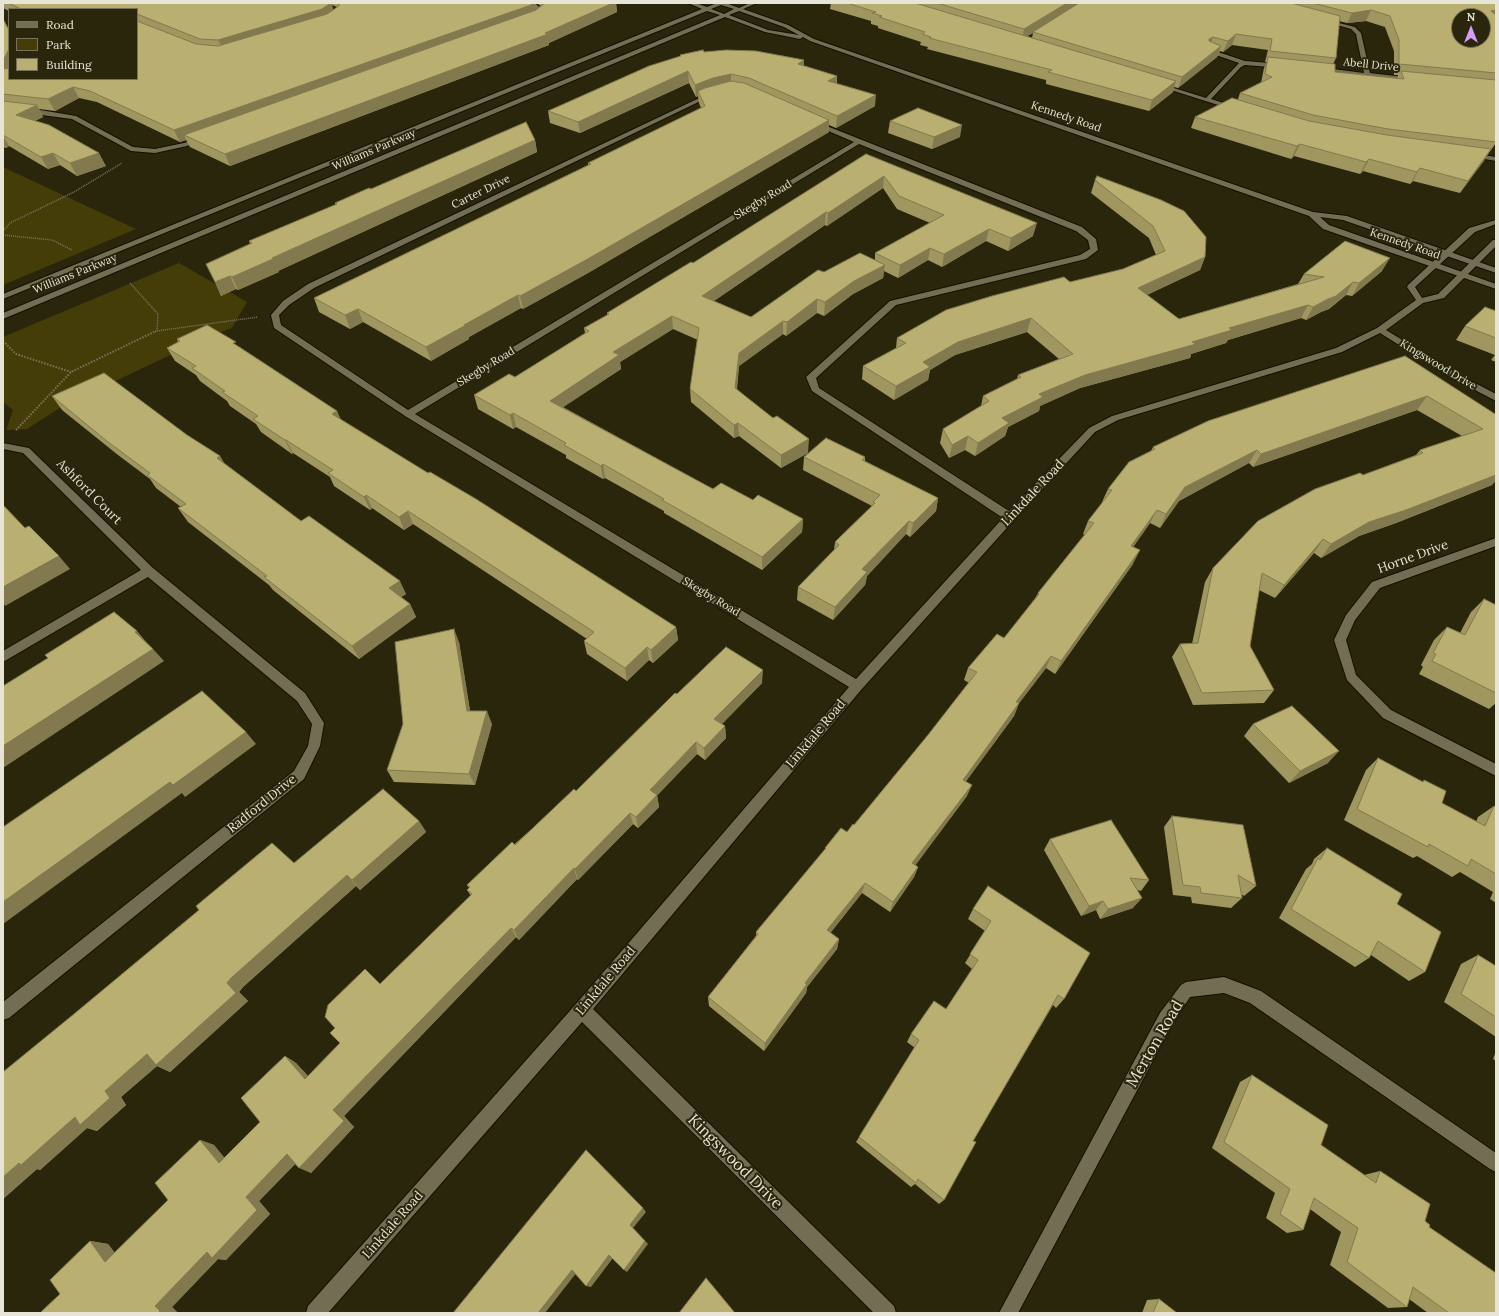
<!DOCTYPE html>
<style>
body{margin:0}
#map{position:relative;width:1499px;height:1316px;overflow:hidden;background:#2a260c;font-family:Lora,serif}
canvas{display:block}
.frame{position:absolute;inset:0;border:4px solid #e7e5d5;pointer-events:none}
.legend{position:absolute;left:8px;top:8px;width:130px;height:72px;box-sizing:border-box;background:#2a260c;border:1px solid #76725c;margin:0;padding:5px 7px;list-style:none;font-size:12px;color:#e7e5d5}
.legend li{display:flex;align-items:center;gap:8px;height:20px}
.legend b{width:20px;border:1px solid #76725c}
.north{position:absolute;left:1451px;top:8px;width:40px;height:40px;box-sizing:border-box;background:#2a260c;border:1px solid #76725c;border-radius:50%;rotate:0deg;font-size:11px;font-weight:700;line-height:16px;text-align:center;color:#e7e5d5}
.north::after{content:'';display:block;margin:auto;width:14px;height:18px;background:#d49cfc;clip-path:polygon(50% 0,100% 100%,50% 72%,0 100%)}
</style>
<div id="map">
<canvas width="1499" height="1316"></canvas>
<div class="frame"></div>
<ul class="legend">
<li><b style="height:5px;background:#736e53"></b>Road</li>
<li><b style="height:11px;background:#453d08"></b>Park</li>
<li><b style="height:11px;background:#b9af70"></b>Building</li>
</ul>
<div class="north">N</div>
</div>
<script>
const c = document.querySelector('canvas').getContext('2d');
c.lineJoin = 'round';
function fill(path, color) { c.fillStyle = color; c.fill(path, 'evenodd'); }
const toPath = rows => new Path2D(rows.map(r => 'M' + r).join(''));
function strokePath(path, color, width, dash) { c.strokeStyle = color; c.lineWidth = width; c.lineCap = dash ? 'butt' : 'round'; c.setLineDash(dash || []); c.stroke(path); }
function drawText(font, color, halo, rows, align = 'center') {
  c.font = font + ' Lora,serif'; c.lineWidth = 4; c.setLineDash([]); c.textBaseline = 'middle'; c.strokeStyle = halo; c.fillStyle = color; for (const [text, x, y, turn = 0] of rows) {
    c.save(); c.translate(x, y); c.rotate((+turn || 0) * Math.PI / 180); c.textAlign = isNaN(turn) ? turn : align; if (halo) c.strokeText(text, 0, 0); c.fillText(text, 0, 0); c.restore();
  }
}
fill(toPath([
 [3,167,7,169,136,229,3,285],
 [179,263,247,302,232,328,210,336,63,406,27,429,6,430,13,410,3,402,3,337]
]), '#453d08');
const street = toPath([
 [525,3,532,3,545,9,546,12,538,18,534,18,534,16,540,11,525,3],
 [1323,19,1355,27,1361,33,1370,73,1413,78,1416,80,1413,82,1316,70,1315,69,1318,67,1364,73,1356,34,1351,29,1323,21,1323,19],
 [1209,49,1245,61,1282,64,1285,66,1282,68,1245,65,1241,67,1211,99,1236,107,1236,109,1234,110,1155,85,1158,83,1206,98,1239,63,1207,52,1206,51,1209,49],
 [712,92,717,93,314,288,289,305,279,315,281,325,408,410,854,142,812,124,811,123,814,121,1082,227,1096,239,1098,250,1086,259,896,305,816,378,819,388,1009,511,1089,428,1112,416,1336,348,1377,328,1416,300,1407,287,1408,285,1469,228,1496,220,1496,224,1475,232,1415,287,1422,298,1438,294,1493,240,1496,240,1496,246,1444,298,1423,303,1386,330,1456,373,1496,394,1496,401,1450,377,1380,333,1342,352,1118,420,1095,432,1014,520,861,690,593,1009,894,1306,896,1313,874,1313,582,1022,328,1313,306,1313,308,1306,576,1004,849,687,405,416,274,328,271,315,283,301,308,284,712,92],
 [859,144,1076,231,1088,240,1090,249,1080,255,890,301,806,377,812,391,1003,518,856,679,415,414,859,144],
 [3,106,28,108,76,116,133,147,155,149,184,143,203,137,206,139,187,146,155,153,131,151,72,119,3,110,3,106],
 [1470,153,1496,157,1496,161,1468,156,1467,155,1470,153],
 [3,443,29,448,153,568,305,693,324,723,320,746,304,779,9,1018,3,1020,3,1002,294,771,308,746,312,724,297,701,148,577,3,662,3,651,141,570,23,453,3,449,3,443],
 [1496,538,1496,546,1380,588,1355,620,1346,640,1356,675,1391,710,1496,764,1496,776,1383,718,1347,680,1334,640,1346,615,1372,582,1496,538],
 [1224,977,1261,991,1496,1153,1496,1172,1490,1169,1250,1003,1224,993,1190,997,1172,1025,1018,1313,999,1313,1160,1013,1181,985,1186,982,1224,977]
]);
const secondary = toPath([
 [688,3,696,3,707,7,717,3,726,3,739,8,750,3,757,3,743,9,788,25,814,39,1313,212,1347,216,1496,268,1496,273,1343,220,1320,217,1329,225,1496,284,1496,289,1323,229,1309,216,810,41,803,37,800,39,765,32,725,17,3,319,3,313,720,15,707,11,3,299,3,294,702,9,688,3],
 [721,5,734,9,724,14,711,9,721,5],
 [739,11,784,27,799,35,768,30,729,15,739,11]
]);
strokePath(street, '#130f00', 2);
strokePath(secondary, '#130f00', 2);
strokePath(toPath([
 [3,231,10,223,74,192,122,163],
 [3,235,52,240,72,250],
 [130,283,158,314,157,331,154,332],
 [157,331,258,317]
]), '#797560', 1.5, [1, 1]);
strokePath(toPath([
 [3,341,16,354,71,372],
 [16,430,71,372,156,331]
]), '#797560', 2, [1.5, 1.5]);
fill(street, '#736e53');
fill(secondary, '#736e53');
fill(toPath([
 [3,3,616,3,617,12,549,43,549,45,230,166,190,147,186,140,180,142,97,102,79,98,55,111,39,109,43,117,35,121,106,166,77,176,60,165,48,169,9,146,6,148,3,147,3,19,9,79,137,79,137,9,9,9,9,11,3,8],
 [536,3,541,6,537,9],
 [332,5,337,7,333,10],
 [831,3,1496,3,1496,143,1460,193,1413,181,1410,184,1363,171,1360,174,1294,156,1291,159,1191,128,1195,117,1238,99,1240,93,1261,83,1264,68,1267,62,1265,62,1268,50,1232,45,1223,52,1220,51,1217,57,1178,88,1174,87,1173,92,1149,111,1046,84,1046,80,927,49,928,47,920,45,921,42,878,28,878,26,871,24,871,21,830,9],
 [1339,21,1347,23,1366,21,1385,27,1394,51,1394,75,1398,75,1397,79,1335,72,1333,64,1336,58],
 [1033,33,1032,38,1027,36],
 [704,52,804,66,837,76,837,84,875,106,836,128,829,125,829,132,588,273,523,309,521,308,469,337,469,339,431,361,363,322,350,329,319,312,314,298,588,165,588,163,701,108,699,103,698,96,696,97,689,83,580,133,550,123,548,111,680,56,680,55],
 [890,121,960,137,932,149,888,133],
 [535,140,537,152,278,271,279,272,238,290,236,289,221,296,215,282,250,244,249,241,335,205,335,203,371,189],
 [866,154,1033,236,1008,251,986,241,942,267,928,260,898,278,884,271,883,278,853,294,824,316,817,313,786,336,783,334,739,366,737,389,808,453,781,468,739,436,734,438,691,402,690,389,698,340,673,329,620,362,621,369,563,407,713,489,753,500,803,519,802,532,762,570,664,513,664,511,605,478,603,479,566,458,566,455,516,427,513,429,478,409,474,395,515,377,585,333,584,328,607,315,607,313,693,263],
 [883,188,897,209,930,223,875,253,875,260,751,317,714,301,825,225,827,226],
 [1095,180,1205,257,1200,270,1147,295,1179,319,1298,284,1304,274,1382,271,1352,296,1346,295,1329,309,1321,312,1306,320,1301,318,1228,340,1226,343,1191,354,1190,358,1080,388,1040,406,1039,411,1008,427,1005,436,975,456,965,450,949,458,940,443,943,429,981,406,983,396,1017,379,1018,375,1059,359,1027,332,955,355,930,370,928,380,894,400,862,379,863,366,896,348,897,338,1070,282,1123,269,1156,255,1149,238,1091,193],
 [1496,311,1496,362,1491,360,1495,355,1456,340,1465,326],
 [177,339,238,346,337,411,340,419,676,627,678,640,653,663,649,660,627,681,587,654,584,641,587,639,413,524,404,530,372,508,370,510,334,486,330,477,293,453,292,454,261,432,256,424,230,406,227,401,200,381,196,375,175,361,167,348,178,342],
 [1405,356,1495,414,1492,485,1396,523,1359,536,1321,558,1314,553,1275,598,1259,590,1250,646,1274,690,1264,703,1193,705,1172,657,1180,644,1192,644,1205,582,1213,568,1363,475,1416,455,1420,450,1462,436,1417,410,1253,467,1249,463,1179,501,1160,528,1150,523,1133,547,1133,564,1055,674,1046,668,1019,703,1014,716,966,781,967,796,915,865,918,867,914,877,890,912,862,893,830,933,839,939,837,949,807,987,806,993,764,1051,709,1006,708,997,756,936,756,932,825,850,825,848,847,832,854,825,928,735,969,683,964,680,968,668,1004,638,1036,597,1038,593,1085,535,1083,534,1088,521,1103,502,1102,502,1108,489,1151,451,1153,447],
 [52,396,187,435,220,456,224,463,301,521,406,594,401,597,410,604,416,617,359,659,273,590,269,585,188,522,178,508,181,507,156,488,150,479,118,455,62,410],
 [804,457,865,457,865,461,938,498,936,511,910,537,906,534,867,576,865,585,833,620,797,600,798,587,834,550,835,542,872,506,803,470],
 [1484,599,1496,605,1496,703,1489,709,1419,674,1423,667,1421,665,1434,640,1447,627,1460,633,1471,612],
 [459,642,470,711,492,724,475,785,394,782,387,770],
 [762,683,722,724,725,726,726,738,705,760,697,754,657,795,659,807,638,828,633,824,578,880,577,879,519,940,516,937,344,1116,354,1127,311,1173,295,1164,259,1201,270,1214,226,1260,218,1259,172,1307,177,1312,176,1313,40,1313,60,1294,90,1241,108,1244,115,1253,168,1200,200,1140,214,1145,224,1158,260,1122,285,1056,296,1063,308,1076,340,1043,380,984,471,896,467,890,469,888,467,885,576,791,677,694],
 [1253,724,1328,763,1289,783,1244,736],
 [1378,758,1423,782,1424,780,1442,803,1476,822,1478,817,1494,806,1496,807,1496,903,1490,899,1493,892,1460,872,1452,877,1417,856,1413,858,1344,820,1366,770],
 [1172,816,1256,886,1244,896,1241,894,1242,898,1231,908,1192,903,1191,897,1173,895,1164,827],
 [419,821,426,832,360,890,356,886,243,987,239,992,248,1001,170,1072,157,1066,121,1097,126,1105,97,1131,87,1128,40,1170,37,1169,3,1199,3,1072,294,863],
 [1050,839,1149,880,1141,891,1137,890,1133,908,1100,919,1096,910,1081,916,1044,850],
 [1327,848,1397,904,1425,972,1409,981,1371,955,1369,958,1355,967,1279,918,1306,869,1312,864,1314,859],
 [988,886,1064,999,1056,1008,1053,1005,973,1141,944,1200,939,1204,915,1184,911,1187,856,1142,915,1048,907,1042,911,1034,946,1009,972,969,965,963,985,931,968,919,973,909],
 [1478,955,1496,966,1496,1037,1444,1002,1461,964],
 [1496,1051,1496,1061,1493,1059],
 [1252,1075,1321,1145,1364,1175,1380,1171,1425,1221,1496,1313,1428,1313,1409,1299,1407,1307,1388,1308,1330,1265,1341,1232,1310,1209,1303,1230,1287,1233,1266,1218,1275,1193,1212,1148,1240,1082],
 [1159,1299,1177,1313,1142,1313,1147,1300]
]), '#9f9660');
fill(toPath([
 [331,3,334,13,223,50,218,40],
 [533,3,536,3,537,11,184,135,186,140,180,142,174,130],
 [613,3,616,3,617,12,549,43,549,45,230,166,225,154,545,33],
 [1067,3,1081,3,1033,32,1033,33,1022,39,1024,29],
 [1371,10,1366,21,1347,23,1352,13],
 [1496,10,1496,20,1491,11],
 [1236,34,1232,45,1223,52,1228,41],
 [1213,37,1209,48,1205,50,1209,39],
 [1221,46,1217,57,1178,88,1182,77],
 [9,49,9,74,3,75,3,61],
 [804,60,804,71,798,64],
 [688,71,689,83,580,133,578,122],
 [731,74,731,86,698,91,698,96,696,97,695,85,713,78],
 [837,76,836,88,828,81],
 [1176,81,1173,92,1149,111,1152,100],
 [73,87,79,98,55,111,48,99],
 [876,95,875,106,836,128,837,116],
 [37,105,43,117,23,127,16,115],
 [829,120,829,132,588,273,523,309,520,296],
 [962,125,960,137,932,149,934,137],
 [3,136,9,146,6,148,3,144],
 [535,140,537,152,278,271,279,272,238,290,232,277,272,258],
 [1300,144,1294,156,1291,159,1297,146],
 [1491,149,1484,161,1460,193,1468,181],
 [53,153,60,165,48,169,41,157],
 [99,153,106,166,77,176,70,163],
 [1369,159,1363,171,1360,174,1366,162],
 [1420,168,1413,181,1410,184,1417,172],
 [884,176,883,188,827,226,828,213],
 [826,212,825,225,702,309,702,296],
 [1037,223,1033,236,1008,251,1011,238],
 [989,229,986,241,942,267,944,254],
 [930,248,928,260,898,278,900,265],
 [1205,257,1200,270,1133,301,1138,288],
 [1390,258,1382,271,1352,296,1359,283],
 [885,265,883,278,853,294,824,316,825,302,854,281],
 [230,276,236,289,221,296,215,282],
 [1353,282,1346,295,1329,309,1321,312,1306,320,1313,307],
 [518,295,521,308,469,337,469,339,431,361,426,347,464,325],
 [817,299,817,313,786,336,787,322],
 [1308,305,1301,318,1228,340,1226,343,1191,354,1190,358,1080,388,1040,406,1039,411,1008,427,1005,436,975,456,978,443,1002,418,1039,394,1085,375,1192,342,1229,328],
 [358,309,363,322,350,329,345,315],
 [672,316,673,329,620,362,621,369,553,414,550,401,613,352],
 [1031,318,1027,332,955,355,930,370,928,380,894,400,896,386,923,362,958,342],
 [783,321,783,334,739,366,735,401,735,388,739,353],
 [1427,396,1417,410,1253,467,1261,454],
 [337,411,343,424,332,414],
 [513,413,516,427,513,429,510,415],
 [738,423,739,436,734,438,734,425],
 [968,436,965,450,949,458,952,445],
 [809,439,808,453,781,468,781,455],
 [285,440,286,440,293,453,292,454],
 [1257,450,1249,463,1179,501,1160,528,1166,514,1185,487],
 [220,456,228,470,217,458],
 [603,464,605,478,603,479,601,466],
 [1496,474,1496,481,1492,485,1396,523,1359,536,1321,558,1331,544,1369,522],
 [366,495,372,508,370,510,364,497],
 [938,498,936,511,910,537,913,523],
 [1157,510,1150,523,1125,559,1131,546],
 [408,511,413,524,404,530,399,517],
 [803,519,802,532,762,570,762,557],
 [909,521,906,534,867,576,865,585,833,620,835,607,862,569],
 [1323,539,1314,553,1275,598,1284,585],
 [1140,550,1133,564,1055,674,1061,661],
 [59,556,70,569,5,606,4,604,3,605,3,587],
 [400,581,406,594,395,601,389,588],
 [410,604,416,617,359,659,352,646],
 [676,627,678,640,653,663,651,650],
 [454,629,459,642,472,723,467,711],
 [137,631,148,644,135,632],
 [647,647,649,660,627,681,625,668],
 [153,649,164,661,3,768,3,746],
 [1051,656,1046,668,1011,714,1016,702],
 [763,670,762,683,715,731,714,719],
 [1019,703,1014,716,959,791,963,780],
 [487,711,492,724,475,785,469,774],
 [725,726,726,738,705,760,704,748],
 [246,732,256,744,185,797,182,793,3,924,3,902,170,782],
 [696,742,697,754,652,801,650,790],
 [1339,751,1328,763,1289,783,1300,771],
 [972,785,967,796,909,874,912,863],
 [657,795,659,807,638,828,636,817],
 [630,813,633,824,578,880,575,869],
 [419,821,426,832,360,890,352,880],
 [918,867,914,877,890,912,893,902],
 [574,868,577,879,519,940,514,930],
 [347,875,356,886,243,987,239,992,248,1001,170,1072,157,1066,121,1097,126,1105,97,1131,87,1128,40,1170,37,1169,3,1199,3,1177,105,1091,227,983,231,978],
 [865,883,862,893,825,940,827,930],
 [1142,898,1133,908,1100,919,1108,909],
 [1103,901,1096,910,1081,916,1089,906],
 [511,928,516,937,344,1116,354,1127,311,1173,299,1168,333,1110],
 [839,939,837,949,807,987,806,993,764,1051,765,1043,805,983],
 [285,1056,296,1063,316,1086,305,1079],
 [200,1140,214,1145,233,1168,219,1163],
 [287,1154,300,1159,259,1201,270,1214,226,1260,218,1259,172,1307,177,1312,176,1313,158,1313,155,1306,246,1197],
 [643,1208,646,1212,633,1228,648,1244,627,1272,624,1270,630,1225],
 [90,1241,108,1244,123,1265,105,1262],
 [609,1255,613,1258,591,1287,586,1286],
 [572,1270,577,1272,545,1313,538,1313]
]), '#827a4e');
const building = toPath([
 [8,3,331,3,322,9,218,40,200,39,137,14,137,9,21,9,8,3],
 [339,3,533,3,531,5,174,130,90,91,73,87,48,99,3,94,3,69,9,68,9,79,137,79,137,21,196,44,218,46,327,14,339,6,339,3],
 [545,3,613,3,545,33,548,34,225,154,184,135,536,10,545,3],
 [847,3,915,3,1176,81,1152,100,1048,72,1052,70,929,38,931,37,922,34,925,32,879,17,882,16,872,13,876,12,847,3],
 [937,3,1067,3,1024,29,937,3],
 [1079,3,1291,3,1340,16,1336,58,1270,51,1272,39,1236,34,1228,41,1213,37,1209,39,1209,41,1221,46,1182,77,1033,32,1079,3],
 [1313,3,1496,3,1496,10,1491,11,1496,15,1496,73,1399,64,1399,40,1390,16,1371,10,1352,13,1313,3],
 [1459,16,1483,16,1483,40,1459,40,1459,16],
 [3,19,9,30,9,49,3,61,3,19],
 [703,50,704,52,726,50,756,51,804,60,798,64,837,76,828,81,876,95,837,116,749,78,731,74,713,78,695,85,688,71,578,122,548,111,649,66,681,56,680,55,703,50],
 [1268,57,1335,64,1335,72,1404,79,1401,71,1496,80,1496,142,1388,129,1313,115,1240,93,1272,77,1265,74,1268,57],
 [731,81,744,83,829,120,586,260,520,296,518,295,464,325,466,325,426,347,358,309,345,315,314,298,591,164,588,163,705,106,698,91,705,88,731,81],
 [1232,98,1309,121,1387,135,1491,149,1468,181,1420,168,1417,172,1369,159,1366,162,1300,144,1297,146,1195,117,1232,98],
 [3,101,37,105,16,115,49,125,99,153,70,163,53,153,41,157,3,135,3,101],
 [918,108,962,125,934,137,890,121,918,108],
 [526,122,535,140,272,258,273,259,232,277,230,276,215,282,206,264,252,243,249,241,337,204,335,203,369,188,371,189,526,122],
 [866,154,1037,223,1011,238,989,229,944,254,930,248,900,265,875,253,944,215,899,196,884,176,828,213,826,212,702,296,751,317,818,270,824,272,860,253,885,265,854,281,825,302,817,299,787,322,783,321,739,353,735,388,773,418,777,416,809,439,781,455,738,423,734,425,690,389,699,328,672,316,613,352,619,355,550,401,713,489,721,483,753,500,758,495,803,519,762,557,662,500,664,499,603,464,601,466,564,445,566,443,513,413,510,415,474,395,509,374,515,377,589,331,584,328,609,314,607,313,691,262,693,263,866,154],
 [1097,176,1161,200,1184,211,1206,237,1205,257,1138,288,1179,319,1324,277,1304,274,1345,241,1390,258,1359,283,1353,282,1336,296,1328,299,1313,307,1308,305,1229,328,1232,330,1192,342,1196,344,1085,375,1039,394,1043,397,1002,418,1009,423,978,443,968,436,952,445,943,429,989,401,983,396,1021,377,1018,375,1073,354,1031,318,958,342,923,362,930,367,896,386,863,366,906,343,897,338,946,310,992,296,1064,277,1070,282,1123,269,1165,251,1153,226,1095,180,1097,176],
 [1485,307,1496,311,1496,338,1465,326,1485,307],
 [207,325,236,342,233,343,337,411,332,414,428,473,430,472,476,499,676,627,651,650,647,647,625,668,584,641,594,632,408,511,399,517,366,495,364,497,328,473,333,470,286,440,285,440,253,419,258,416,222,392,225,391,192,368,196,366,167,348,180,341,177,339,207,325],
 [1405,356,1495,414,1496,414,1496,475,1406,510,1369,522,1331,544,1323,539,1284,585,1262,573,1250,646,1274,690,1202,693,1180,644,1198,643,1213,568,1258,521,1315,489,1360,473,1363,475,1423,453,1420,450,1483,429,1427,396,1261,454,1257,450,1185,487,1166,514,1157,510,1131,546,1140,550,1061,661,1051,656,1016,702,1019,703,963,780,972,785,912,863,918,867,893,902,865,883,827,930,839,939,805,983,807,984,765,1043,708,997,758,934,756,932,826,848,825,848,841,828,847,832,853,824,854,825,928,735,977,672,968,668,997,634,1004,638,1039,594,1038,593,1094,523,1088,521,1112,490,1108,489,1129,462,1155,449,1153,447,1208,421,1405,356],
 [104,373,187,435,220,456,217,458,301,521,309,516,400,581,389,588,410,604,352,646,264,577,267,576,178,508,186,504,147,475,150,473,108,442,52,396,104,373],
 [826,438,865,457,862,460,938,498,913,523,909,521,862,569,867,572,835,607,798,587,839,545,835,542,875,503,873,502,880,495,804,457,826,438],
 [3,505,25,528,29,526,59,556,3,587,3,505],
 [1484,599,1496,605,1496,693,1432,661,1436,654,1433,653,1447,627,1465,635,1484,599],
 [114,612,137,631,135,632,153,649,3,746,3,686,48,658,45,655,114,612],
 [454,629,467,711,487,711,469,774,387,770,403,724,395,642,454,629],
 [726,647,763,670,714,719,725,726,704,748,696,742,650,790,657,795,636,817,630,813,575,869,574,868,514,930,511,928,333,1110,344,1121,299,1168,287,1154,246,1197,257,1210,212,1258,207,1252,155,1306,160,1311,158,1313,40,1313,60,1294,50,1280,90,1241,105,1262,168,1200,155,1183,200,1140,219,1163,260,1122,241,1098,285,1056,305,1079,340,1043,330,1033,335,1028,325,1017,328,1005,365,969,380,984,472,894,467,890,470,887,467,885,512,842,515,845,574,789,576,791,675,693,677,694,726,647],
 [202,691,246,732,173,785,170,782,3,902,3,827,202,691],
 [1292,706,1339,751,1300,771,1253,724,1292,706],
 [1378,758,1423,782,1424,780,1446,791,1442,803,1485,826,1494,806,1496,807,1496,874,1471,859,1468,866,1429,844,1428,847,1357,809,1378,758],
 [383,789,419,821,352,880,347,875,231,978,227,983,236,993,156,1065,147,1054,105,1091,110,1098,80,1125,75,1117,21,1165,19,1163,3,1177,3,1072,74,1014,199,910,196,906,272,843,294,863,383,789],
 [1172,816,1243,825,1256,886,1238,875,1242,898,1201,893,1200,887,1183,885,1172,816],
 [1111,820,1149,880,1130,878,1142,898,1108,909,1103,901,1089,906,1050,839,1111,820],
 [1327,848,1402,894,1397,904,1441,932,1425,972,1378,941,1369,958,1291,909,1318,858,1320,860,1327,848],
 [988,886,1090,953,1064,999,1058,995,973,1141,976,1142,944,1200,918,1179,916,1183,859,1137,919,1040,911,1034,934,1001,946,1009,978,960,970,954,991,921,973,909,988,886],
 [1478,955,1496,966,1496,1017,1461,994,1478,955],
 [1252,1075,1328,1125,1321,1145,1376,1183,1380,1171,1430,1204,1425,1221,1430,1225,1429,1227,1496,1273,1496,1313,1449,1313,1413,1287,1407,1307,1347,1262,1358,1228,1314,1198,1303,1230,1280,1214,1290,1189,1224,1142,1252,1075],
 [586,1150,643,1208,630,1225,645,1241,624,1270,609,1255,586,1286,572,1270,538,1313,453,1313,586,1150],
 [706,1278,735,1313,679,1313,706,1278],
 [1159,1299,1177,1313,1153,1313,1159,1299]
]);
fill(building, '#b9af70');
strokePath(building, '#827a4e', 1);
drawText('11px', '#e7e5d5', '#2a260c', [
 ["Abell Drive",1371,65,6],
 ["Kennedy Road",1066,117,19],
 ["Williams Parkway",374,150,-23],
 ["Carter Drive",481,192,-26],
 ["Skegby Road",763,200,-31],
 ["Kennedy Road",1405,244,19],
 ["Williams Parkway",75,274,-22],
 ["Kingswood Drive",1438,365,31],
 ["Skegby Road",486,367,-31],
 ["Skegby Road",711,597,31]
]);
drawText('13px', '#e7e5d5', '#2a260c', [
 ["Ashford Court",89,492,45],
 ["Linkdale Road",1033,493,-47],
 ["Horne Drive",1413,557,-20],
 ["Linkdale Road",816,734,-50],
 ["Radford Drive",262,804,-39],
 ["Linkdale Road",606,981,-50],
 ["Linkdale Road",393,1225,-49]
]);
drawText('16px', '#e7e5d5', '#2a260c', [
 ["Merton Road",1155,1044,-60],
 ["Kingswood Drive",735,1162,45]
]);
</script>
